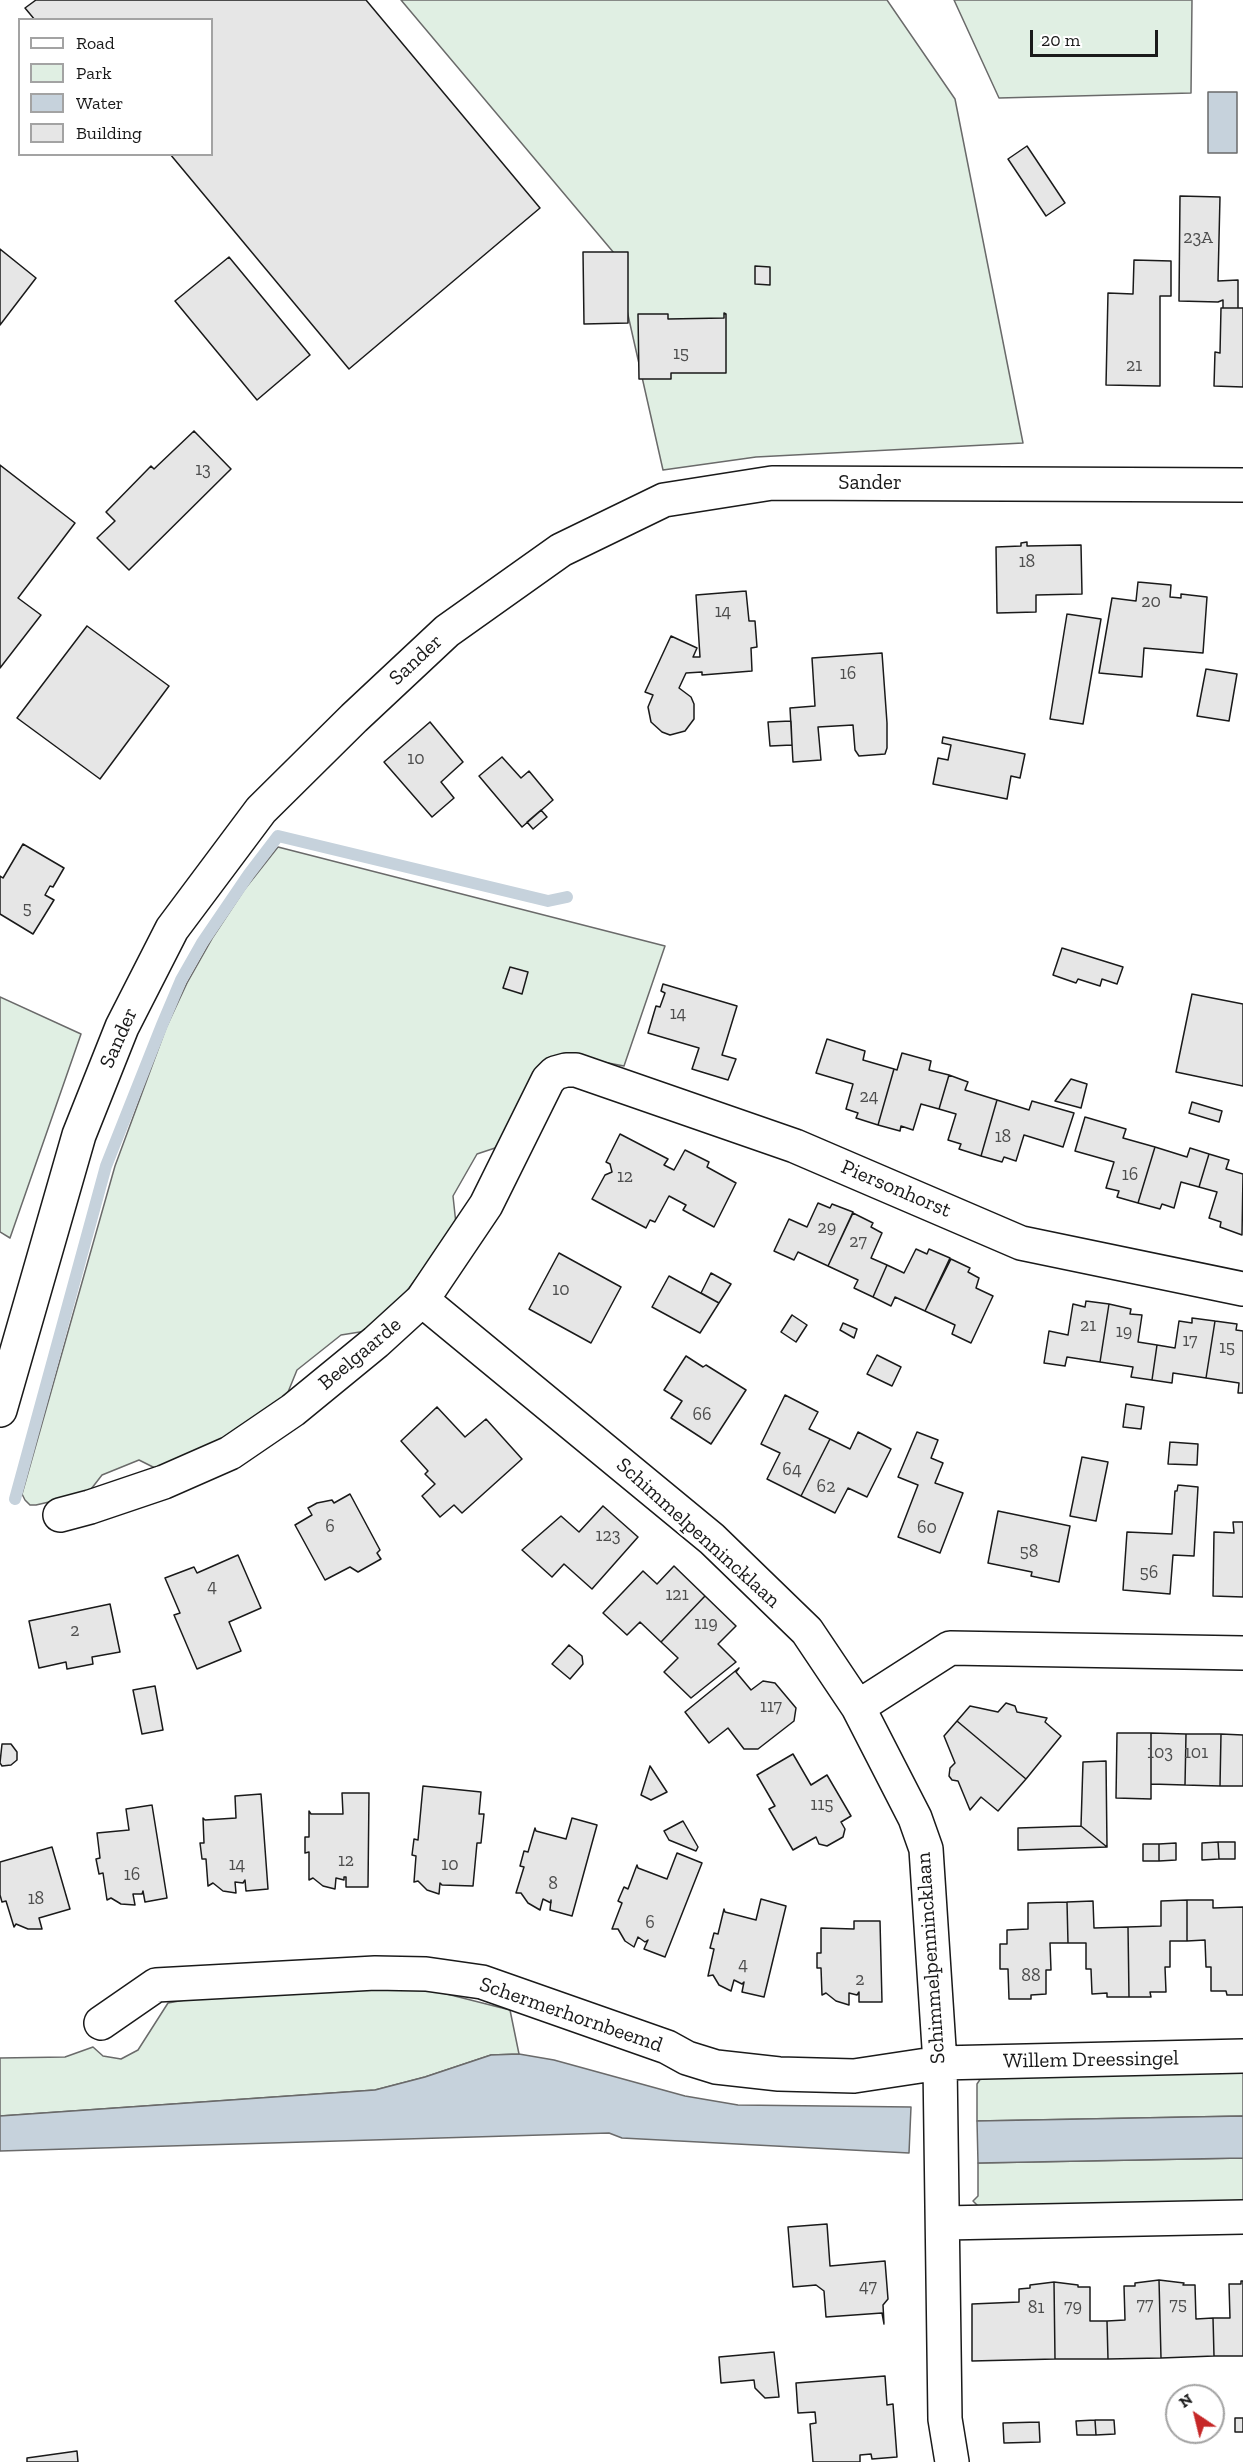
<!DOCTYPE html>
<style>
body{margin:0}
#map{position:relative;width:1243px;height:2462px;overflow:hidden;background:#fff;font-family:"Zilla Slab",serif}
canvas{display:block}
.legend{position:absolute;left:18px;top:18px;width:195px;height:138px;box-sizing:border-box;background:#fff;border:2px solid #a3a3a3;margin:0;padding:8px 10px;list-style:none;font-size:18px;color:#1a1a1a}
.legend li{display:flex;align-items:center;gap:12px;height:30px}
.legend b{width:30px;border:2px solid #a3a3a3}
.north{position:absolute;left:1165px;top:2384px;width:60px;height:60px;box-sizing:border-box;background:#fff;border:2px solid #a3a3a3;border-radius:50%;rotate:325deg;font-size:16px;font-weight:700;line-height:24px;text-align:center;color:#1a1a1a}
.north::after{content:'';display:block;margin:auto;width:21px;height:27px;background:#c62828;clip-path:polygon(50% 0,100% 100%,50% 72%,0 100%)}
.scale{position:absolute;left:1030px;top:30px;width:128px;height:27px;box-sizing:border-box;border:3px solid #1a1a1a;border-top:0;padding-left:8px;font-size:18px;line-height:21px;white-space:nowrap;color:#1a1a1a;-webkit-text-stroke:4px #fff;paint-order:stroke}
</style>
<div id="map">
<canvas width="1243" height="2462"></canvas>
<ul class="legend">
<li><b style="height:8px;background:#fff"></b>Road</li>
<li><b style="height:16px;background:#e0efe3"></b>Park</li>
<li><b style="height:16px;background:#c6d2dc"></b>Water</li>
<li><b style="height:16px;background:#e6e6e6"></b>Building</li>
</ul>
<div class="north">N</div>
<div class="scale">20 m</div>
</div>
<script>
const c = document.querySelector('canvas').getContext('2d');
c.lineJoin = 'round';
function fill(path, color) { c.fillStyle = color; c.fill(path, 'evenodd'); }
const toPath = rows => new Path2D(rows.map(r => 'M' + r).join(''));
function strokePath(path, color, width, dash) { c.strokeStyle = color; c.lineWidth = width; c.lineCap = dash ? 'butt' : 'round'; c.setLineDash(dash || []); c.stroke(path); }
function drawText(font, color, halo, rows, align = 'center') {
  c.font = font + ' "Zilla Slab",serif'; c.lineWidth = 4.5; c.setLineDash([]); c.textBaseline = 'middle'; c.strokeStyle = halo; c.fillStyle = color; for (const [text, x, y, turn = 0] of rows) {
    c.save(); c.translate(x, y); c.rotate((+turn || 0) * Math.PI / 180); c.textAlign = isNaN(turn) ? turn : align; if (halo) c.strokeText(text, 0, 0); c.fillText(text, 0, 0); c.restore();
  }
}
const green = toPath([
 [401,0,887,0,955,99,1023,443,756,457,663,470,614,253,401,0],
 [954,0,1192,0,1191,93,999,98,954,0],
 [278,847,665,946,624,1066,566,1055,549,1058,521,1110,495,1148,477,1154,453,1196,456,1224,401,1299,366,1331,341,1335,297,1370,286,1397,222,1444,159,1470,139,1460,102,1475,88,1493,36,1505,30,1505,25,1500,22,1494,115,1166,166,1028,187,983,213,937,244,890,278,847],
 [0,997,81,1034,10,1238,0,1232,0,997],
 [380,1987,435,1991,510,2010,519,2054,491,2055,425,2077,375,2090,0,2116,0,2058,65,2057,93,2047,103,2056,121,2059,138,2050,168,2003,224,1993,380,1987],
 [1243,2072,1243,2116,977,2121,977,2084,981,2078,1243,2072],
 [1243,2158,1243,2203,979,2207,973,2201,978,2196,978,2163,1243,2158]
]);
fill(green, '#e0efe3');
strokePath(green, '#6a6a6a', 1.5);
const water = toPath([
 [1208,92,1237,92,1237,153,1208,153,1208,92],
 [519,2054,554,2060,685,2096,738,2105,911,2107,909,2153,622,2138,609,2133,0,2151,0,2116,375,2090,425,2077,491,2055,519,2054],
 [1243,2116,1243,2158,978,2163,977,2121,1243,2116]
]);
fill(water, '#c6d2dc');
strokePath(water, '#6a6a6a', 1.5);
strokePath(toPath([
 [15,1499,106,1166,162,1025,181,980,202,943,249,874,278,836,548,901,567,897]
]), '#c6d2dc', 12);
const building = toPath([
 [36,0,366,0,540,208,349,369,170,154,212,154,212,20,35,20,25,8,36,0],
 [1027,146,1065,203,1046,216,1008,159,1027,146],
 [1180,196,1220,197,1218,281,1238,280,1238,308,1223,308,1223,300,1218,302,1179,301,1180,196],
 [0,249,36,278,0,325,0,249],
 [583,252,628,252,628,323,584,324,583,252],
 [229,257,310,355,257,400,175,301,229,257],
 [1134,260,1171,261,1171,296,1160,296,1160,386,1106,385,1108,293,1133,294,1134,260],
 [755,266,770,267,770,285,755,284,755,266],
 [1221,308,1243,308,1243,387,1214,386,1215,352,1220,353,1221,308],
 [724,313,726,314,726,373,671,373,671,379,639,379,638,314,668,314,668,319,724,318,724,313],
 [194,431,231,469,129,570,97,538,115,521,106,512,151,466,154,469,194,431],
 [0,465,75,523,18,598,41,615,0,668,0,465],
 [1027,542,1027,546,1081,545,1082,594,1036,595,1036,612,997,613,996,547,1021,546,1021,543,1027,542],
 [1138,582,1171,585,1170,597,1181,598,1181,594,1207,597,1203,653,1144,648,1142,677,1099,673,1112,598,1136,601,1138,582],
 [746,591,749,621,755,621,757,647,751,648,752,671,702,675,702,672,686,673,679,688,691,697,694,704,694,719,685,731,670,735,662,732,651,722,648,707,653,695,645,692,671,636,697,648,693,657,700,657,696,595,746,591],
 [1067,614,1101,619,1083,724,1050,719,1067,614],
 [87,626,169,686,100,779,17,718,87,626],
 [882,653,887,723,887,748,885,754,859,756,855,750,853,725,818,727,821,760,793,762,790,708,815,706,812,658,882,653],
 [1206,669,1237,674,1229,721,1197,716,1206,669],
 [791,721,792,745,770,746,768,722,791,721],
 [430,722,463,762,441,782,454,798,432,817,384,762,430,722],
 [943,737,1025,754,1020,778,1011,776,1007,799,933,784,938,758,948,760,951,745,942,743,943,737],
 [502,757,521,778,529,771,553,800,522,827,479,776,502,757],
 [541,810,547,817,533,829,527,822,541,810],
 [23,844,64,868,53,887,50,886,45,895,54,900,33,934,0,914,0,876,3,878,23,844],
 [1062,948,1123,967,1117,984,1102,979,1100,986,1078,979,1076,983,1053,975,1062,948],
 [510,967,528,972,522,994,503,988,510,967],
 [663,984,737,1006,722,1055,736,1059,728,1080,692,1069,699,1048,648,1033,656,1006,660,1007,665,993,661,991,663,984],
 [1192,994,1243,1004,1243,1086,1176,1072,1192,994],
 [827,1039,865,1051,863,1060,894,1069,878,1125,856,1118,858,1113,846,1109,853,1084,816,1073,827,1039],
 [902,1053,931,1061,929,1070,949,1075,939,1109,921,1104,913,1130,901,1126,900,1131,878,1125,894,1069,897,1070,902,1053],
 [949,1075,968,1082,965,1090,997,1100,981,1156,959,1149,961,1144,948,1140,956,1114,939,1109,949,1075],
 [1071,1079,1087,1084,1081,1108,1055,1101,1071,1079],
 [997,1100,1029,1110,1032,1101,1074,1113,1063,1147,1024,1135,1016,1161,1004,1157,1002,1162,981,1156,997,1100],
 [1192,1102,1222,1111,1219,1122,1189,1113,1192,1102],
 [1085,1117,1126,1129,1123,1138,1155,1147,1138,1203,1117,1197,1119,1191,1106,1188,1114,1162,1075,1151,1085,1117],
 [620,1134,668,1159,664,1165,674,1170,685,1150,709,1162,707,1167,736,1183,714,1227,683,1210,686,1205,669,1196,655,1222,650,1220,646,1228,592,1199,605,1175,612,1172,610,1164,606,1162,620,1134],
 [1155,1147,1187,1157,1190,1148,1209,1154,1199,1187,1181,1182,1174,1208,1162,1204,1160,1209,1138,1203,1155,1147],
 [1209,1154,1229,1160,1226,1169,1243,1174,1242,1235,1220,1227,1221,1222,1209,1218,1217,1192,1199,1187,1209,1154],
 [818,1203,830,1208,832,1204,853,1212,828,1266,798,1252,794,1260,774,1251,789,1219,807,1227,818,1203],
 [853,1213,873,1223,871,1227,882,1233,871,1258,887,1265,873,1297,854,1288,858,1280,828,1266,853,1213],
 [916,1249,927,1254,929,1249,950,1258,925,1311,895,1297,891,1306,873,1297,887,1265,904,1273,916,1249],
 [559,1253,621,1287,591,1343,529,1309,559,1253],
 [951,1259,970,1268,968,1272,979,1278,976,1288,993,1296,971,1343,952,1334,955,1325,925,1311,951,1259],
 [711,1273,731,1284,719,1303,701,1293,711,1273],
 [669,1276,719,1303,700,1333,652,1307,669,1276],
 [1086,1301,1109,1304,1100,1362,1067,1357,1065,1366,1044,1363,1049,1331,1068,1335,1073,1304,1085,1307,1086,1301],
 [1109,1304,1131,1309,1130,1314,1142,1315,1138,1342,1157,1345,1152,1380,1131,1377,1133,1367,1100,1362,1109,1304],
 [792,1315,807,1325,796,1342,781,1332,792,1315],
 [1192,1318,1215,1321,1206,1378,1173,1373,1172,1383,1152,1380,1157,1345,1175,1348,1179,1321,1192,1323,1192,1318],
 [1215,1321,1237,1324,1236,1330,1243,1331,1243,1393,1238,1393,1239,1383,1206,1378,1215,1321],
 [843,1323,857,1329,854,1338,840,1330,843,1323],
 [877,1355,901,1367,892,1386,867,1374,877,1355],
 [686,1356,703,1367,706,1365,746,1390,711,1444,671,1418,682,1401,664,1390,686,1356],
 [785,1395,818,1412,809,1429,830,1439,801,1496,767,1479,780,1453,761,1444,785,1395],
 [1126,1404,1144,1407,1141,1429,1123,1427,1126,1404],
 [437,1407,465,1437,486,1419,522,1459,462,1513,454,1505,440,1517,422,1496,435,1484,425,1474,428,1471,401,1441,437,1407],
 [858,1432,891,1449,867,1497,848,1488,835,1513,801,1496,830,1439,850,1449,858,1432],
 [917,1432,938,1440,931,1458,943,1463,935,1483,963,1493,940,1553,898,1537,918,1485,898,1477,917,1432],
 [1170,1442,1198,1444,1197,1465,1168,1464,1170,1442],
 [1082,1457,1108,1462,1096,1521,1070,1516,1082,1457],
 [1178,1485,1198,1487,1194,1556,1173,1555,1170,1594,1123,1590,1127,1532,1172,1534,1175,1491,1177,1491,1178,1485],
 [350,1494,380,1550,377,1553,381,1559,358,1572,350,1567,325,1580,295,1525,312,1515,308,1508,317,1503,332,1500,334,1503,350,1494],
 [603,1506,638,1537,592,1589,564,1564,552,1577,522,1550,561,1516,579,1532,603,1506],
 [998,1511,1070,1526,1059,1582,1031,1576,1032,1572,988,1563,998,1511],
 [1233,1522,1243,1522,1243,1597,1213,1596,1214,1532,1234,1533,1233,1522],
 [238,1555,261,1608,229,1622,241,1651,197,1669,174,1615,180,1613,165,1578,194,1567,197,1573,238,1555],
 [674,1566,705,1596,661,1642,640,1622,627,1635,603,1613,643,1571,657,1584,674,1566],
 [705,1596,736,1626,718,1644,736,1662,691,1698,664,1672,678,1658,661,1642,705,1596],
 [110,1604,120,1652,92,1657,93,1664,67,1669,66,1662,39,1668,29,1621,110,1604],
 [569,1645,582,1656,583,1664,570,1679,552,1664,569,1645],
 [739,1668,736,1672,751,1690,763,1681,775,1683,796,1708,794,1721,758,1749,744,1749,728,1728,709,1743,685,1712,739,1668],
 [155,1686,163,1730,142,1734,133,1690,155,1686],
 [1006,1703,1015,1706,1017,1712,1047,1718,1045,1722,1061,1736,1026,1779,957,1721,970,1706,998,1712,1006,1703],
 [957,1721,1026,1779,998,1811,981,1797,970,1810,958,1781,952,1780,949,1776,950,1768,955,1763,944,1736,957,1721],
 [1117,1733,1151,1733,1151,1799,1116,1798,1117,1733],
 [1151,1733,1186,1734,1185,1785,1151,1784,1151,1733],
 [1186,1734,1221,1734,1220,1786,1185,1785,1186,1734],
 [1221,1734,1243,1735,1243,1786,1220,1786,1221,1734],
 [2,1744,11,1744,17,1752,17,1760,11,1765,2,1766,0,1763,2,1744],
 [793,1754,811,1785,827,1775,851,1816,841,1822,845,1829,843,1837,827,1846,819,1844,816,1837,793,1850,769,1809,775,1806,757,1775,793,1754],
 [1106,1761,1107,1847,1081,1826,1083,1762,1106,1761],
 [650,1766,667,1792,651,1800,641,1795,650,1766],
 [423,1786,481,1792,479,1814,484,1814,481,1843,477,1843,473,1886,442,1885,440,1883,439,1894,427,1890,418,1881,414,1882,416,1856,412,1855,414,1839,418,1840,423,1786],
 [342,1793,369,1793,368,1887,346,1887,346,1877,344,1877,344,1880,336,1878,335,1889,323,1886,313,1878,309,1880,309,1852,305,1853,305,1837,309,1837,309,1811,311,1814,343,1814,342,1793],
 [261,1794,268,1889,246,1891,245,1880,243,1883,235,1882,236,1893,223,1891,213,1883,208,1886,206,1859,202,1859,200,1843,204,1843,203,1818,205,1820,236,1818,235,1796,261,1794],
 [152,1805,167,1898,145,1902,143,1891,142,1894,133,1894,135,1905,121,1904,111,1898,107,1900,103,1873,99,1874,96,1859,100,1858,97,1833,129,1830,126,1809,152,1805],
 [572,1818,597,1825,572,1916,550,1910,551,1900,551,1903,543,1899,540,1910,528,1903,521,1893,516,1893,524,1867,520,1866,524,1851,528,1852,535,1828,536,1831,566,1839,572,1818],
 [683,1821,698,1847,696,1851,669,1840,664,1831,683,1821],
 [1081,1826,1107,1847,1018,1850,1018,1828,1081,1826],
 [1218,1842,1219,1859,1202,1860,1202,1843,1218,1842],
 [1218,1842,1235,1842,1235,1859,1219,1859,1218,1842],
 [1176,1843,1176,1860,1159,1861,1159,1844,1176,1843],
 [1143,1844,1159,1844,1159,1861,1143,1861,1143,1844],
 [52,1847,70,1909,39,1918,42,1929,28,1929,16,1924,14,1927,6,1901,2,1902,0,1895,0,1862,52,1847],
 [677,1853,702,1863,665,1957,644,1949,648,1940,645,1942,638,1937,634,1947,625,1941,618,1929,612,1929,622,1903,618,1901,624,1887,628,1889,637,1865,638,1868,667,1879,677,1853],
 [761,1899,786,1906,764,1997,742,1992,744,1982,742,1984,734,1980,731,1991,719,1985,713,1975,708,1976,714,1949,710,1948,714,1933,718,1934,724,1909,725,1912,756,1920,761,1899],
 [1187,1900,1213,1900,1213,1908,1243,1907,1243,1995,1227,1995,1226,1991,1211,1991,1211,1967,1206,1967,1205,1940,1187,1941,1187,1900],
 [1187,1900,1187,1941,1170,1941,1170,1967,1165,1967,1166,1992,1150,1992,1151,1997,1129,1997,1128,1927,1161,1926,1161,1901,1187,1900],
 [1093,1901,1094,1928,1128,1927,1129,1997,1107,1997,1107,1993,1092,1994,1091,1969,1086,1969,1086,1943,1068,1943,1067,1902,1093,1901],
 [1067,1902,1068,1943,1050,1943,1051,1970,1046,1970,1046,1994,1031,1995,1031,1999,1009,1999,1008,1969,1000,1969,1000,1944,1007,1944,1007,1930,1028,1929,1028,1903,1067,1902],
 [854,1921,880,1921,882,2002,859,2002,859,1992,857,1995,849,1993,849,2005,836,2001,826,1993,822,1995,821,1968,817,1968,817,1953,821,1953,821,1928,854,1929,854,1921],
 [827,2224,830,2266,885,2261,888,2299,883,2305,884,2324,882,2313,826,2317,824,2291,816,2285,793,2287,788,2227,827,2224],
 [1159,2280,1184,2283,1183,2285,1195,2285,1196,2319,1213,2318,1214,2356,1161,2358,1159,2280],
 [1159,2280,1161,2358,1108,2359,1107,2321,1125,2320,1124,2286,1135,2286,1135,2283,1159,2280],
 [1241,2281,1243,2281,1243,2356,1214,2356,1213,2318,1230,2318,1229,2284,1241,2284,1241,2281],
 [1054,2282,1055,2359,972,2361,972,2304,1019,2302,1019,2289,1030,2288,1030,2285,1054,2282],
 [1054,2282,1078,2285,1078,2287,1090,2287,1090,2321,1107,2321,1108,2359,1055,2359,1054,2282],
 [774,2352,779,2397,765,2398,755,2388,754,2380,721,2383,719,2357,774,2352],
 [885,2376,887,2405,893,2404,897,2457,872,2459,871,2454,860,2455,860,2462,813,2462,810,2424,816,2423,815,2412,798,2413,796,2383,885,2376],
 [1235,2418,1243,2418,1243,2432,1235,2432,1235,2418],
 [1095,2420,1096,2435,1077,2435,1076,2421,1095,2420],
 [1095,2420,1114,2420,1115,2434,1096,2435,1095,2420],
 [1039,2422,1040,2442,1004,2443,1003,2423,1039,2422],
 [77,2451,78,2462,27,2462,27,2458,77,2451]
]);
fill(building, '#e6e6e6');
strokePath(building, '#1a1a1a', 1.5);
const street = toPath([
 [422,1300,712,1539,807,1631,858,1707,915,1818,926,1849,940,2063,945,2419,952,2462],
 [0,1410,79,1135,122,1027,172,929,261,810,354,718,447,631,561,550,664,500,772,483,1243,485],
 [60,1515,90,1507,164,1482,230,1453,293,1410,376,1342,422,1300,486,1205,548,1080,555,1073,566,1070,576,1070,795,1146,1021,1243,1243,1289],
 [858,1707,950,1648,1243,1653],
 [101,2023,156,1985,375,1973,426,1974,482,1982,667,2047,687,2058,716,2067,779,2074,854,2076,940,2063,1243,2056],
 [944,2223,1243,2217]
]);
strokePath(street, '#1a1a1a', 36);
strokePath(street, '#fff', 33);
drawText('18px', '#4d4d4d', null, [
 ["23A",1198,238],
 ["15",681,354],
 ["21",1134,366],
 ["13",203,470],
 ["18",1027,562],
 ["20",1151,602],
 ["14",723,612],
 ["16",848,674],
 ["10",416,759],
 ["5",27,909],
 ["14",678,1014],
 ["24",869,1097],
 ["18",1003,1137],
 ["16",1130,1175],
 ["12",625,1177],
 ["29",827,1228],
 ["27",858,1242],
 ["10",561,1290],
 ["21",1088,1326],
 ["19",1124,1332],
 ["17",1190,1341],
 ["15",1227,1348],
 ["66",702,1415],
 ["64",792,1470],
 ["62",826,1487],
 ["6",330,1527],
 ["60",927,1528],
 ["123",608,1536],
 ["58",1029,1552],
 ["56",1149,1573],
 ["4",212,1587],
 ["121",677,1595],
 ["119",706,1624],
 ["2",75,1631],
 ["117",771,1707],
 ["103",1160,1753],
 ["101",1196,1753],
 ["115",822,1805],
 ["12",346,1861],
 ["14",237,1865],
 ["10",450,1865],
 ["16",132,1875],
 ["8",553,1884],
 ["18",36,1899],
 ["6",650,1923],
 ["4",743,1965],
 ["88",1031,1976],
 ["2",860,1980],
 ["47",868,2287],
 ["77",1145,2305],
 ["75",1178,2305],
 ["79",1073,2307],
 ["81",1036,2308]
]);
drawText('21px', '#1a1a1a', '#fff', [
 ["Sander",870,483],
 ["Sander",416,660,-43],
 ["Sander",119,1038,-66],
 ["Piersonhorst",896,1189,23],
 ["Beelgaarde",360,1354,-40],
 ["Schimmelpennincklaan",698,1533,42],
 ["Schimmelpennincklaan",931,1958,-94],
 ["Schermerhornbeemd",571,2015,19],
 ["Willem Dreessingel",1091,2060,-1]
]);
</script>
